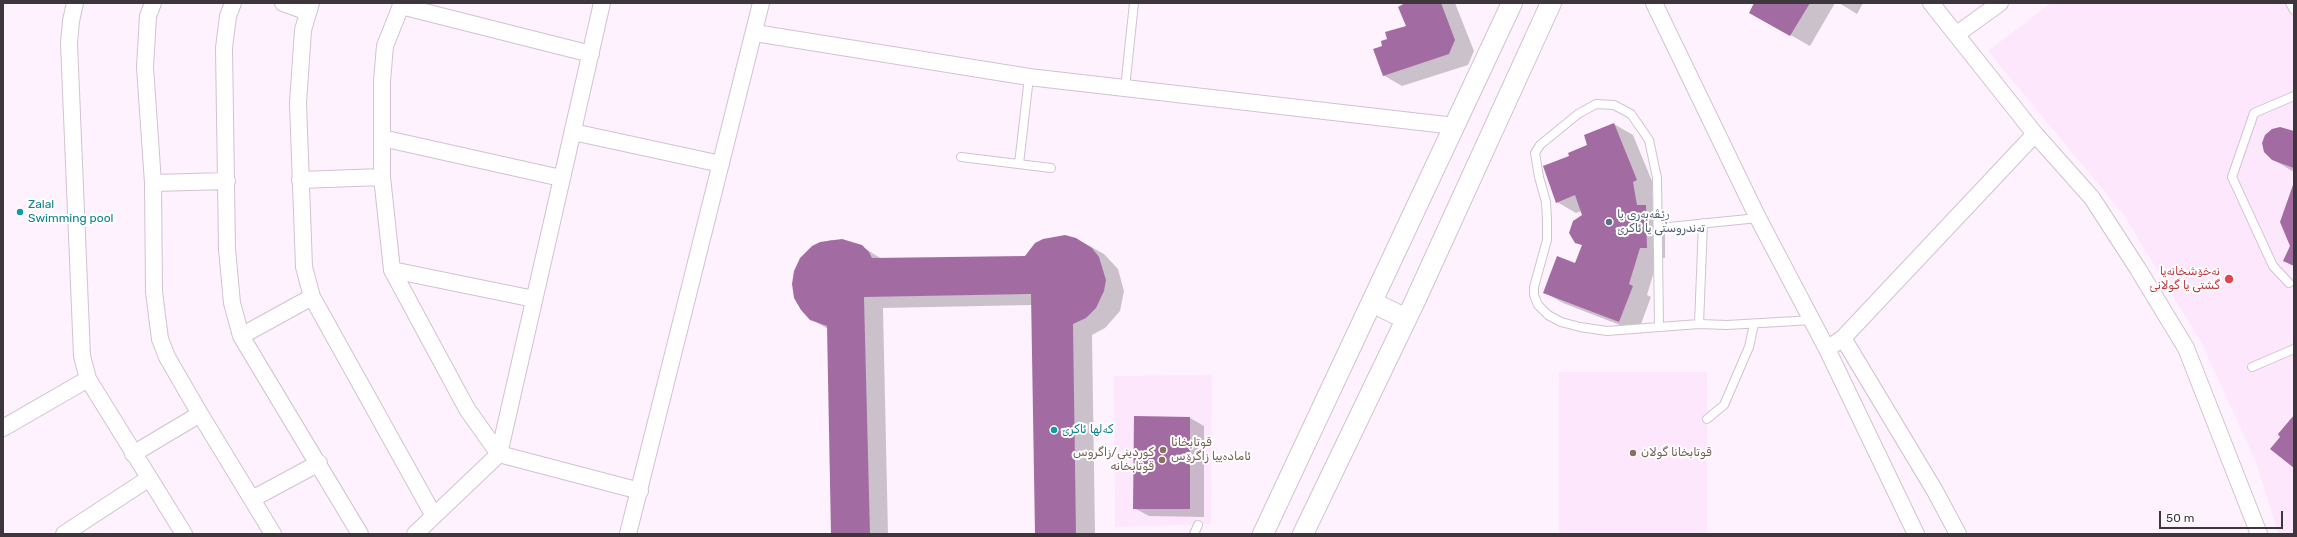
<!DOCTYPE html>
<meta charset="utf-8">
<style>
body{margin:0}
#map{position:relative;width:2297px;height:537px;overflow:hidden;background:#fef2fe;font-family:Rubik,sans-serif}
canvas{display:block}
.frame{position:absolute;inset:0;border:4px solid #3d373d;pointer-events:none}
.scale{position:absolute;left:2159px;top:511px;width:124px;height:18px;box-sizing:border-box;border:2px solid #3d373d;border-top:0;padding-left:5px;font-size:12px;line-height:14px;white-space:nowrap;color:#3d373d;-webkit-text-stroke:3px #fff;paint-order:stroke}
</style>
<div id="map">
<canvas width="2297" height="537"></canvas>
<div class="frame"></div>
<div class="scale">50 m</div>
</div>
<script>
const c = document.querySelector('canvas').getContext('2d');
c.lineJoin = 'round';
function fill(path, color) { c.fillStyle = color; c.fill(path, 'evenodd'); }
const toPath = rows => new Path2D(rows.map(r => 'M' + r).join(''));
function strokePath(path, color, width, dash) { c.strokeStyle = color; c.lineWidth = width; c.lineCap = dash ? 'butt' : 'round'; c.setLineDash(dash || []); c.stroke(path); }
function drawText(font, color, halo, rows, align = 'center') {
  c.font = font + ' Rubik,"Noto Naskh Arabic",sans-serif'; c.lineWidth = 4; c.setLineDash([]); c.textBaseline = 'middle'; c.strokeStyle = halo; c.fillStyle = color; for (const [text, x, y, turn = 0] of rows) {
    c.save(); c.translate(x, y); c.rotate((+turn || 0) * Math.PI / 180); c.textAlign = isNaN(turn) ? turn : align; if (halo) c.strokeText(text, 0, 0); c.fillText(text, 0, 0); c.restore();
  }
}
fill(toPath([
 [2051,3,2294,3,2294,534,2279,534,2255,460,2202,344,2124,215,1988,51],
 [1559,372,1707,372,1707,534,1559,534],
 [1212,375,1211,524,1115,527,1114,376]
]), '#fde7fd');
fill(toPath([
 [1406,3,1455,3,1474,51,1468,65,1402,86,1383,75,1389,40,1407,27],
 [1756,3,1835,3,1810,46,1750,12],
 [1839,3,1863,3,1857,14],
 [1614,124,1633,135,1656,191,1652,192,1655,211,1665,217,1665,258,1658,258,1647,295,1651,297,1638,332,1563,303,1544,292,1576,265,1583,246,1570,233,1571,227,1575,220,1584,216,1582,211,1576,213,1557,202,1570,157,1589,146],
 [2294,132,2294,172,2272,159],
 [1064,237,1084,243,1104,254,1118,269,1124,291,1120,311,1105,328,1092,335,1095,534,1036,534,1032,305,883,308,888,534,832,534,828,329,811,319,813,247,830,240,842,240,861,246,882,259,1025,257],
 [1190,418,1204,426,1204,517,1149,516,1134,508]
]), '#0003');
fill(toPath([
 [1405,3,1441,3,1455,40,1449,54,1383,76,1373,49,1382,46,1381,41,1387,39,1385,32,1406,26,1398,7],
 [1754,3,1810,3,1790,36,1749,13],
 [1614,123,1637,180,1633,182,1637,205,1646,205,1647,248,1640,248,1629,284,1633,286,1619,322,1543,293,1557,256,1575,263,1582,245,1575,243,1569,233,1573,221,1582,215,1575,195,1556,203,1543,166,1569,156,1568,153,1587,145,1584,135],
 [2280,127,2294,131,2294,168,2272,160,2264,152,2262,143,2265,135,2272,129],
 [2294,182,2294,266,2283,261,2290,246,2280,222],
 [1065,235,1076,238,1092,248,1099,257,1106,280,1104,291,1096,308,1086,318,1073,324,1076,534,1035,534,1031,294,864,297,870,534,831,534,827,326,810,320,801,310,794,298,792,284,794,271,800,258,812,246,820,242,842,239,862,245,869,252,872,258,1025,256,1035,243,1043,239],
 [2294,415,2294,468,2270,449,2280,437,2278,434],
 [1134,416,1190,417,1190,509,1133,509]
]), '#a26ca3');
const service = toPath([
 [2290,3,2294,10],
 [1125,88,1134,3],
 [961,157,1051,168],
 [1019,164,1029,77],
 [1659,228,1758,218],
 [2289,283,2273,266,2232,177,2254,113,2294,96],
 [1699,324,1703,223],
 [1659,327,1657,178,1649,140,1631,114,1614,105,1596,104,1578,114,1540,145,1535,153,1539,177,1546,202,1547,220,1547,240,1534,287,1534,295,1538,305,1548,315,1561,322,1580,327,1607,331,1659,327,1699,324,1727,325,1813,320],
 [2252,367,2294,349],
 [1707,419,1724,405,1749,347,1754,324],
 [1194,534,1198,525]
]);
const minor = toPath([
 [75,3,71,21,69,43,82,356,88,379,184,534],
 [153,3,148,16,145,67,153,183,154,292,160,339,167,357,200,414,273,534],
 [233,3,228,16,224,48,227,249,232,303,241,336,360,534],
 [283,3,308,12],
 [311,3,303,30,298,103,304,267,312,297,434,516],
 [402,3,385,46,382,81,382,177,392,270,467,409,499,454,640,491],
 [1654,3,1758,218,1827,349,1916,534],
 [401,6,591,54],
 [755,33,1029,77,1455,126],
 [1957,34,2000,3],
 [573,132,721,164],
 [2035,134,2092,198,2138,269,2186,348,2259,534],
 [382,138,561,178],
 [300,180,382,177],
 [153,183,227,181],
 [392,270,534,299],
 [241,336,312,297],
 [1843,338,1935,491,1958,534],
 [1827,349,1843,338,2035,134,1931,3],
 [3,428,88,379],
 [133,454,200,414],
 [252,499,319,463],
 [64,534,148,479],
 [415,534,499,454,602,3],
 [628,534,761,3]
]);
const tertiary = toPath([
 [1372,302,1406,319],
 [1263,534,1512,3],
 [1303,534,1415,301,1551,3]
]);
strokePath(service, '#d2c2d1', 10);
strokePath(minor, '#d2c2d1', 18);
strokePath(tertiary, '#d2c2d1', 22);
strokePath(service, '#fff', 8);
strokePath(minor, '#fff', 16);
strokePath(tertiary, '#fff', 20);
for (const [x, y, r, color] of [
 [20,212,4,"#0f9aa8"],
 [1609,222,4,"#5c6f8a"],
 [2229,279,5,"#e0444e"],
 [1054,430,4,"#0f9aa8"],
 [1163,450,4,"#8d6e63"],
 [1633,453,4,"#8d6e63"],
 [1162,460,4,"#8d6e63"]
]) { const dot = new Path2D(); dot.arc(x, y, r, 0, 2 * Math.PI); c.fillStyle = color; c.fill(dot); strokePath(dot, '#fff', 1.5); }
drawText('12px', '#0d838f', '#fff', [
 ["Zalal",28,205],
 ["Swimming pool",28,219],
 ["کەلها ئاکرێ",1062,430]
], 'left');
drawText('12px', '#4e5e75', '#fff', [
 ["ڕێڤەبەری یا",1617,215],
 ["تەندروستی یا ئاکرێ",1617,229]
], 'left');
drawText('12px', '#be3a42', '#fff', [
 ["نەخۆشخانەیا",2220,272],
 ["گشتی یا گولانێ",2220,286]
], 'right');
drawText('12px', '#785e54', '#fff', [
 ["قوتابخانا",1171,443],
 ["ئامادەییا زاگرۆس",1171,457],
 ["كورديني/زاگروس",1154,453,"right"],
 ["قوتابخانه‌",1154,467,"right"],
 ["قوتابخانا گولان",1641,453]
], 'left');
</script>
